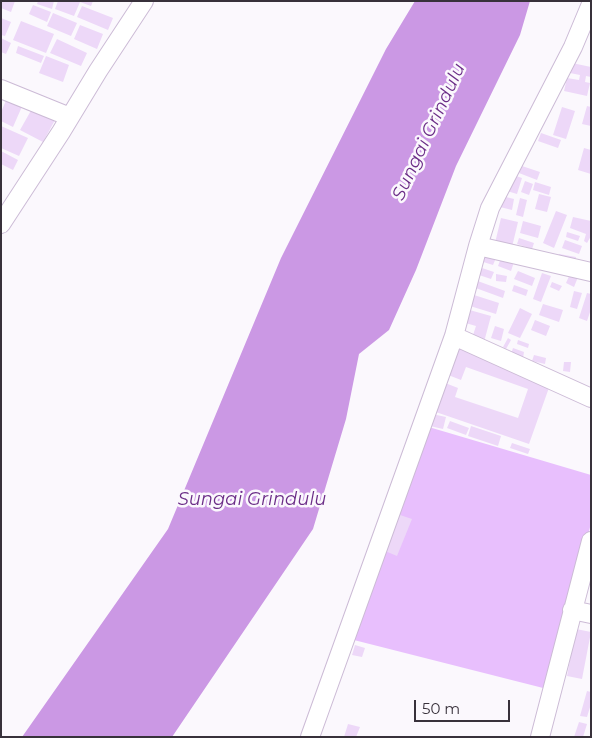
<!DOCTYPE html>
<style>
body{margin:0}
#map{position:relative;width:592px;height:738px;overflow:hidden;background:#fbf8fd;font-family:Montserrat,sans-serif}
canvas{display:block}
.frame{position:absolute;inset:0;border:2px solid #38313b;pointer-events:none}
.scale{position:absolute;left:414px;top:700px;width:96px;height:22px;box-sizing:border-box;border:2px solid #38313b;border-top:0;padding-left:6px;font-size:15px;line-height:18px;white-space:nowrap;color:#38313b;-webkit-text-stroke:4px #fbf8fd;paint-order:stroke}
</style>
<div id="map">
<canvas width="592" height="738"></canvas>
<div class="frame"></div>
<div class="scale">50 m</div>
</div>
<script>
const c = document.querySelector('canvas').getContext('2d');
c.lineJoin = 'round';
function fill(path, color) { c.fillStyle = color; c.fill(path, 'evenodd'); }
const toPath = rows => new Path2D(rows.map(r => 'M' + r).join(''));
function strokePath(path, color, width, dash) { c.strokeStyle = color; c.lineWidth = width; c.lineCap = dash ? 'butt' : 'round'; c.setLineDash(dash || []); c.stroke(path); }
function drawText(font, color, halo, rows, align = 'center') {
  c.font = font + ' Montserrat,sans-serif'; c.lineWidth = 5; c.setLineDash([]); c.textBaseline = 'middle'; c.strokeStyle = halo; c.fillStyle = color; for (const [text, x, y, turn = 0] of rows) {
    c.save(); c.translate(x, y); c.rotate((+turn || 0) * Math.PI / 180); c.textAlign = isNaN(turn) ? turn : align; if (halo) c.strokeText(text, 0, 0); c.fillText(text, 0, 0); c.restore();
  }
}
fill(toPath([
 [422,425,591,475,591,523,551,690,346,638]
]), '#e8bffd');
fill(toPath([
 [415,1,530,1,520,35,456,166,416,270,389,330,359,354,346,419,313,529,172,737,22,737,168,529,281,258,386,49]
]), '#cb98e4');
fill(toPath([
 [1,1,15,1,11,12,1,8],
 [38,1,54,1,52,9,37,4],
 [58,1,93,1,91,6,80,2,74,16,55,9],
 [33,5,51,12,47,22,29,14],
 [82,6,113,18,108,30,77,17],
 [53,13,77,23,71,36,47,26],
 [1,18,11,22,5,36,1,35],
 [21,21,54,34,46,53,13,40],
 [80,25,103,34,97,49,74,39],
 [1,38,11,43,6,54,1,52],
 [57,39,87,53,81,66,50,53],
 [18,46,44,56,41,63,16,53],
 [46,56,69,65,63,82,39,73],
 [572,63,591,67,591,77,586,76,585,82,590,83,587,96,564,91,567,78,579,80,580,75,570,73],
 [8,96,24,102,13,127,1,121,1,112],
 [587,106,591,107,591,126,582,124],
 [33,107,55,120,43,142,20,130],
 [562,107,575,111,566,139,553,135],
 [1,126,28,138,19,156,1,148],
 [541,133,561,140,558,148,538,141],
 [584,148,591,150,591,174,578,170],
 [1,151,18,160,13,170,1,164],
 [522,166,540,172,537,180,519,173],
 [513,175,522,178,517,194,507,191],
 [525,181,533,184,529,195,521,192],
 [535,182,551,187,549,195,533,190],
 [539,194,551,197,547,212,535,209],
 [498,195,514,199,512,210,496,206],
 [520,198,527,200,523,217,516,215],
 [556,211,567,215,554,248,543,243],
 [573,217,591,221,591,236,587,243,584,241,586,234,570,228],
 [501,218,518,222,512,247,495,243],
 [523,221,541,226,538,238,520,233],
 [567,232,580,236,578,241,566,237],
 [519,238,534,243,532,249,517,244],
 [565,240,582,246,579,254,562,248],
 [482,254,496,258,493,265,480,261],
 [559,254,576,257,575,263,558,259],
 [501,258,514,262,511,271,498,266],
 [479,267,494,272,491,279,476,274],
 [518,271,535,278,532,286,514,279],
 [542,273,551,276,541,302,533,299],
 [496,274,507,276,506,282,496,281],
 [570,274,578,277,574,287,566,283],
 [475,280,505,291,503,298,473,287],
 [552,282,562,286,559,291,550,287],
 [514,285,528,290,526,296,512,291],
 [574,291,582,293,577,309,570,307],
 [587,293,591,294,591,309,587,321,579,318],
 [474,295,499,303,496,314,470,306],
 [543,304,563,310,559,322,539,315],
 [520,308,532,314,520,338,508,333],
 [466,309,491,316,484,342,472,338,476,326,462,322],
 [535,320,550,326,546,336,531,330],
 [495,326,504,329,501,341,491,338],
 [508,338,511,340,506,349,503,347],
 [518,340,529,344,528,348,517,344],
 [453,342,472,349,470,353,551,382,529,444,430,410,440,381,458,388,455,397,518,418,528,389,466,367,461,380,443,373],
 [513,348,524,352,523,358,511,354],
 [534,355,546,358,545,364,532,361],
 [564,362,571,362,570,372,563,371],
 [432,414,446,417,443,429,430,426],
 [450,421,469,428,466,435,447,428],
 [471,426,501,436,498,446,468,436],
 [512,443,530,449,528,454,510,448],
 [400,515,412,519,397,556,385,551],
 [576,629,591,632,582,679,567,676],
 [355,645,365,648,362,657,352,655],
 [587,691,591,692,591,704,587,717,580,716],
 [579,722,587,724,583,737,574,737],
 [348,724,360,727,356,737,344,737]
]), '#edd8f8');
const minor = toPath([
 [1,89,70,117],
 [1,224,61,132,98,71,144,1],
 [478,246,591,272],
 [454,336,591,398],
 [572,610,591,614],
 [310,737,454,336,478,246,490,208,573,47,591,4],
 [540,737,591,541]
]);
strokePath(minor, '#ccbbd6', 20);
strokePath(minor, '#fff', 18);
drawText('italic 18px', '#6b2d87', '#fbf8fd', [
 ["Sungai Grindulu",429,132,-65],
 ["Sungai Grindulu",252,500]
]);
</script>
